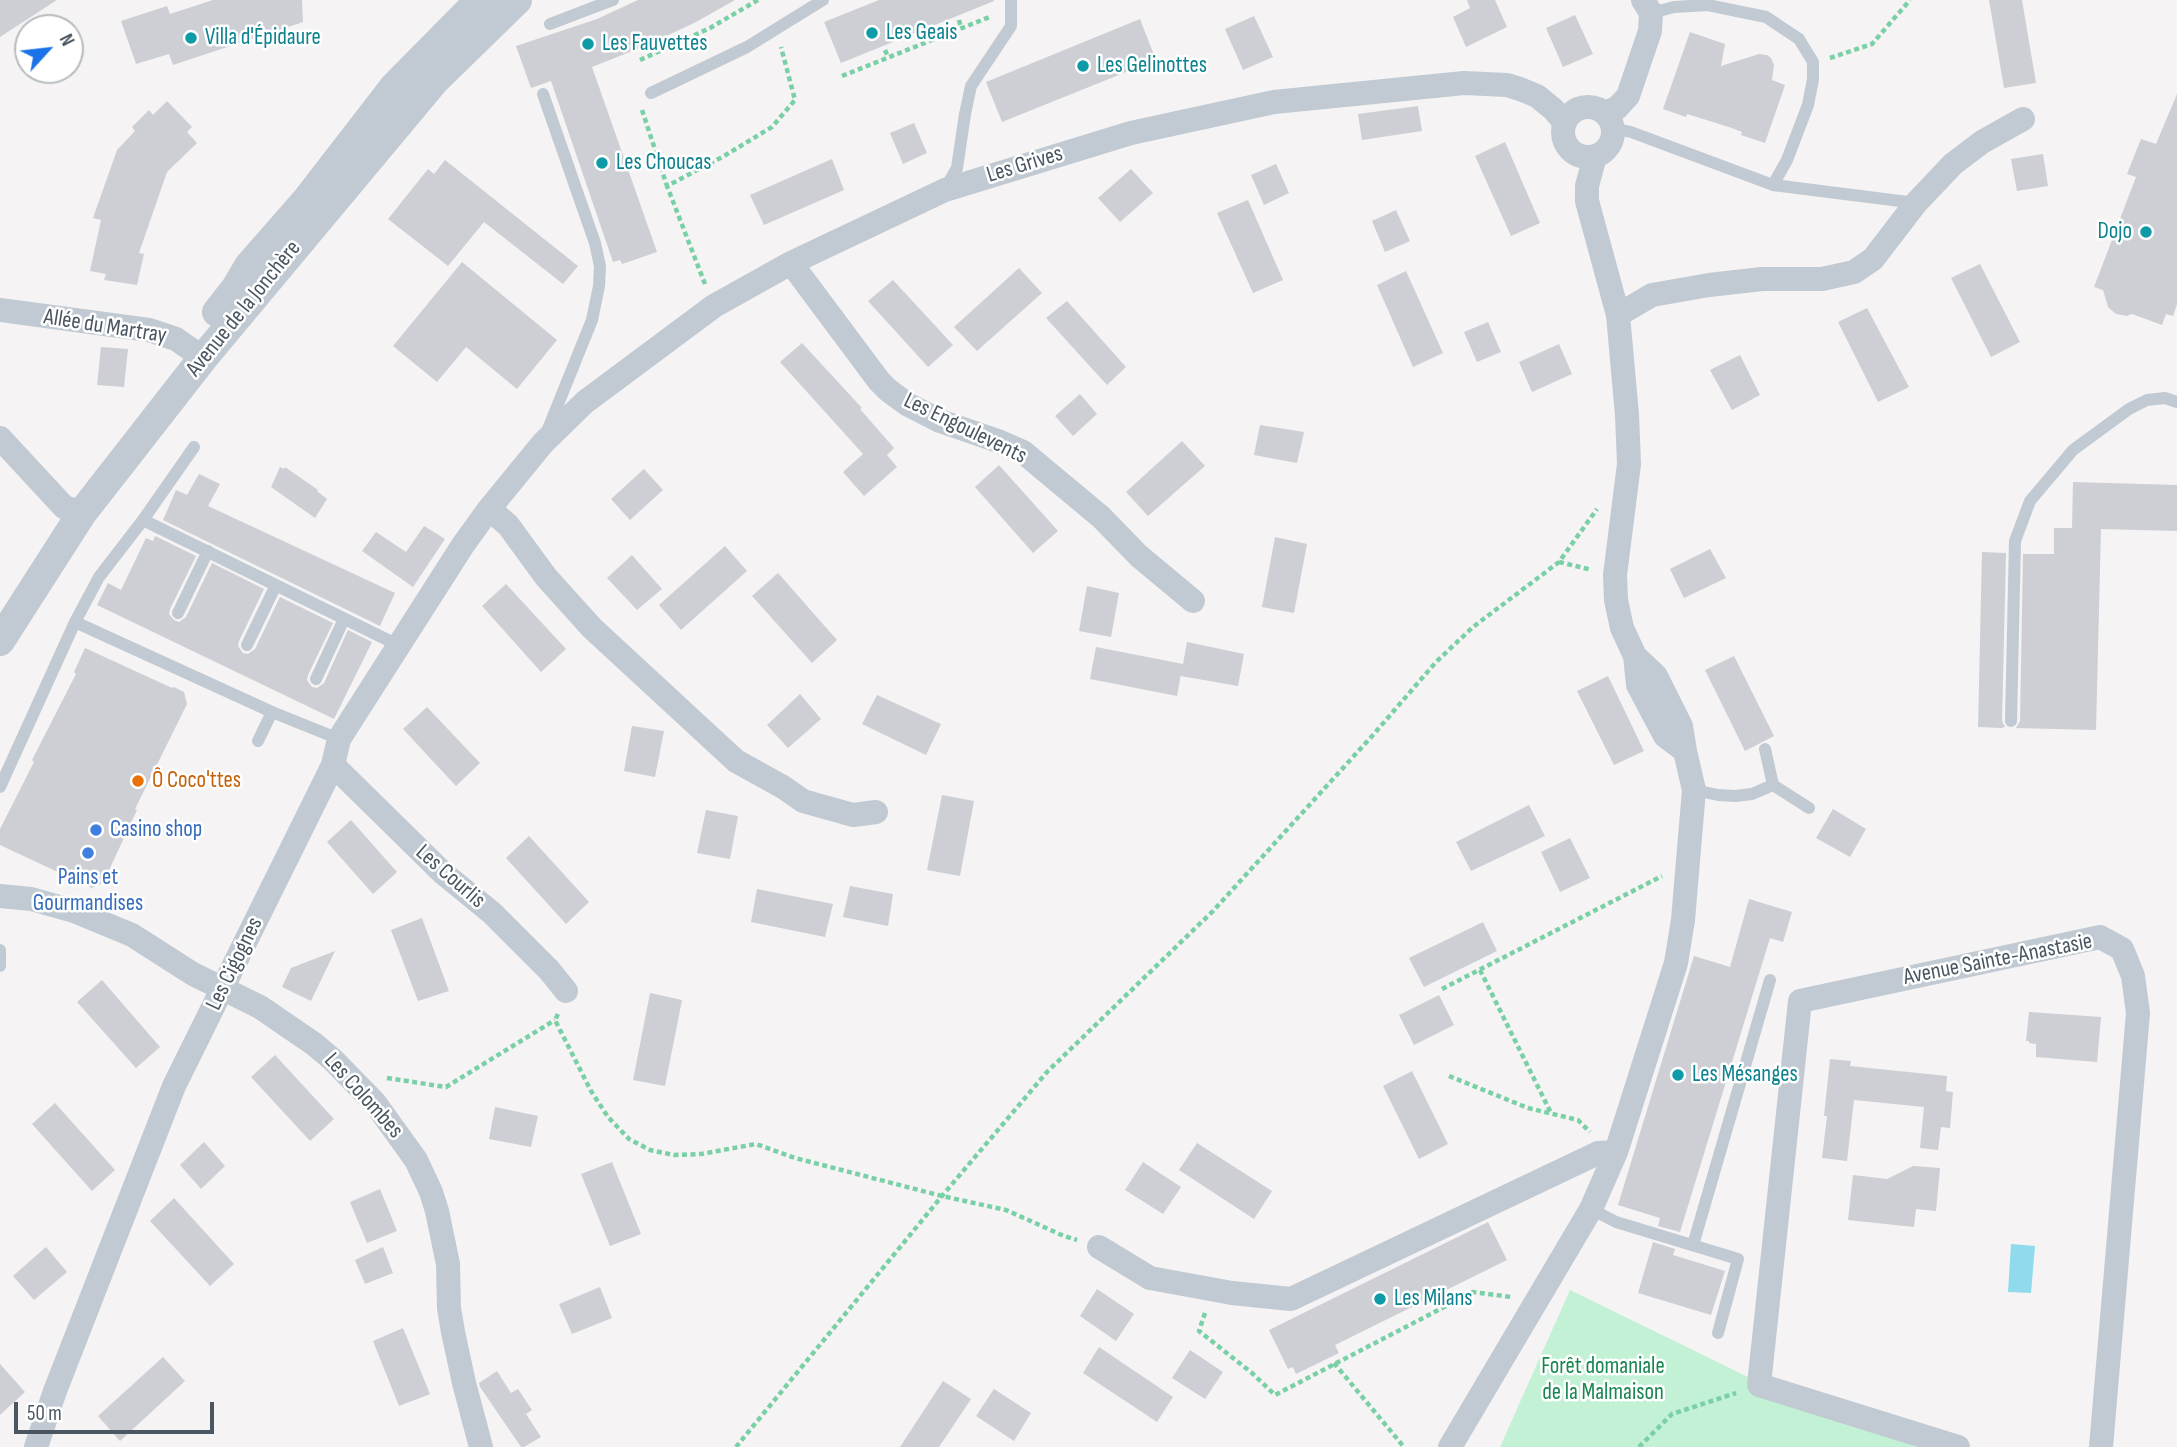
<!DOCTYPE html>
<meta charset="utf-8">
<style>
body{margin:0}
#map{position:relative;width:2177px;height:1447px;overflow:hidden;background:#f5f3f3;font-family:"Sofia Sans Condensed",sans-serif}
canvas{display:block}
.north{position:absolute;left:14px;top:14px;width:70px;height:70px;box-sizing:border-box;background:#fff;border:2px solid #b7bbc0;border-radius:50%;rotate:63deg;font-size:19px;font-weight:700;line-height:28px;text-align:center;color:#4a5661}
.north::after{content:'';display:block;margin:auto;width:24px;height:32px;background:#1a73e8;clip-path:polygon(50% 0,100% 100%,50% 72%,0 100%)}
.scale{position:absolute;left:14px;top:1402px;width:200px;height:32px;box-sizing:border-box;border:4px solid #4a5661;border-top:0;padding-left:9px;font-size:21px;line-height:24px;white-space:nowrap;color:#4a5661;-webkit-text-stroke:5px #fff;paint-order:stroke}
</style>
<div id="map">
<canvas width="2177" height="1447"></canvas>
<div class="north">N</div>
<div class="scale">50 m</div>
</div>
<script>
const c = document.querySelector('canvas').getContext('2d');
c.lineJoin = 'round';
function fill(path, color) { c.fillStyle = color; c.fill(path, 'evenodd'); }
const toPath = rows => new Path2D(rows.map(r => 'M' + r).join(''));
function strokePath(path, color, width, dash) { c.strokeStyle = color; c.lineWidth = width; c.lineCap = dash ? 'butt' : 'round'; c.setLineDash(dash || []); c.stroke(path); }
function drawText(font, color, halo, rows, align = 'center') {
  c.font = font + ' "Sofia Sans Condensed",sans-serif'; c.lineWidth = 5; c.setLineDash([]); c.textBaseline = 'middle'; c.strokeStyle = halo; c.fillStyle = color; for (const [text, x, y, turn = 0] of rows) {
    c.save(); c.translate(x, y); c.rotate((+turn || 0) * Math.PI / 180); c.textAlign = isNaN(turn) ? turn : align; if (halo) c.strokeText(text, 0, 0); c.fillText(text, 0, 0); c.restore();
  }
}
fill(toPath([
 [1570,1290,1748,1377,1951,1447,1500,1447]
]), '#c3f1d5');
fill(toPath([
 [2011,1244,2035,1246,2031,1293,2008,1292]
]), '#90daee');
fill(toPath([
 [0,0,57,0,0,37],
 [213,0,302,0,303,22,173,65,169,54,136,64,121,21,167,6,170,14],
 [638,0,735,0,696,22,645,46,592,67,657,252,622,264,620,260,613,262,551,81,531,88,516,46,597,19],
 [879,0,994,0,994,1,841,63,824,22],
 [1467,0,1495,0,1507,27,1466,47,1453,17,1470,8],
 [1989,0,2022,0,2036,83,2004,88],
 [1575,15,1593,54,1563,67,1546,28],
 [1254,16,1273,57,1243,70,1225,29],
 [1140,19,1156,60,1002,122,986,82],
 [1690,32,1725,44,1721,66,1759,54,1767,55,1771,58,1774,65,1772,80,1785,85,1765,143,1741,135,1742,132,1732,128,1687,114,1686,117,1663,109],
 [2177,94,2177,304,2173,316,2166,314,2162,325,2132,314,2127,316,2116,314,2108,307,2103,290,2094,287,2136,177,2127,174,2141,139,2156,144],
 [167,101,192,127,187,132,197,143,167,172,139,253,144,254,137,285,104,280,106,274,90,271,101,220,93,218,117,150,135,131,132,127,149,110,153,115],
 [1418,106,1422,131,1362,140,1358,114],
 [914,123,927,153,903,164,890,133],
 [1505,142,1540,223,1511,236,1475,156],
 [2043,154,2048,186,2017,191,2011,159],
 [832,159,844,190,764,225,750,195],
 [445,160,578,266,563,284,484,222,448,266,388,219,428,169,434,174],
 [1276,164,1289,193,1264,205,1251,175],
 [1131,169,1153,193,1120,222,1098,198],
 [1248,200,1283,280,1253,293,1217,213],
 [1396,210,1410,241,1385,252,1372,221],
 [462,262,557,340,517,389,466,347,437,382,393,346],
 [1980,264,2020,342,1991,357,1951,278],
 [1019,268,1042,293,977,351,954,327],
 [1406,271,1443,353,1413,367,1377,285],
 [893,280,953,345,928,367,868,301],
 [1067,301,1126,367,1107,385,1046,318],
 [1867,308,1909,387,1878,402,1838,322],
 [1488,322,1501,352,1477,362,1464,332],
 [802,343,862,408,860,409,894,448,887,455,897,467,864,496,843,472,863,454,780,362],
 [1559,344,1572,374,1532,392,1519,362],
 [101,347,128,349,124,387,97,385],
 [1740,355,1760,395,1732,410,1710,370],
 [1080,394,1097,414,1073,436,1055,416],
 [1260,425,1304,432,1297,463,1254,455],
 [1182,441,1205,466,1148,516,1126,492],
 [999,465,1058,531,1033,553,975,487],
 [280,467,284,469,285,467,318,490,317,491,327,499,315,518,271,487],
 [644,469,663,490,630,520,611,499],
 [199,474,220,484,208,506,395,593,380,626,163,520,176,490,187,495],
 [2073,482,2177,485,2177,531,2101,529,2096,730,2016,728,2020,721,2023,554,2054,554,2054,528,2072,528],
 [424,526,445,539,413,587,362,551,376,532,406,552],
 [155,536,196,556,170,609,169,614,174,620,179,622,186,617,212,563,264,589,239,641,238,646,243,653,248,654,255,649,280,597,333,623,308,675,307,680,312,687,317,688,324,683,348,630,372,642,334,719,97,605,108,583,121,590,146,538,153,541],
 [1275,537,1307,544,1294,613,1262,607],
 [725,546,747,571,681,630,659,605],
 [1710,549,1726,578,1684,598,1670,569],
 [1982,552,2006,553,2002,721,2005,727,2001,728,1978,727],
 [632,555,662,589,637,610,607,578],
 [778,573,837,640,812,663,752,596],
 [506,584,566,649,541,672,482,606],
 [1087,586,1119,593,1111,637,1079,631],
 [1187,642,1244,654,1238,686,1181,676,1181,674,1177,696,1090,679,1096,647,1183,664],
 [85,648,172,688,174,687,184,692,187,704,135,809,137,810,103,883,92,888,0,845,0,829,34,762,32,760,76,674,74,672],
 [1734,656,1774,736,1745,751,1705,670],
 [1608,676,1644,751,1614,765,1577,691],
 [800,694,821,719,788,748,767,725],
 [877,695,941,724,926,755,862,724],
 [427,707,480,763,456,786,403,729],
 [632,726,664,731,655,777,624,771],
 [942,795,974,801,960,876,927,870],
 [1529,805,1545,836,1471,871,1456,842],
 [1833,809,1866,829,1850,857,1816,838],
 [706,810,738,816,730,859,697,853],
 [351,820,397,872,373,894,327,842],
 [529,836,589,902,566,924,506,858],
 [1570,838,1590,878,1560,892,1541,852],
 [850,886,893,894,888,926,843,917],
 [757,889,833,904,825,937,751,922],
 [1749,899,1792,912,1783,942,1770,938,1680,1232,1658,1226,1660,1218,1618,1205,1694,956,1730,967],
 [422,918,449,991,418,1001,391,930],
 [1483,922,1497,951,1424,987,1409,958],
 [335,951,311,1001,282,987,291,968],
 [102,980,160,1047,136,1068,77,1002],
 [650,993,682,1000,665,1086,633,1080],
 [1439,995,1454,1025,1414,1045,1399,1015],
 [2029,1012,2101,1017,2097,1062,2036,1057,2036,1044,2029,1043,2029,1041,2026,1041],
 [275,1055,334,1119,310,1141,251,1077],
 [1830,1059,1851,1061,1850,1066,1947,1076,1946,1091,1953,1092,1950,1128,1941,1127,1938,1150,1920,1148,1924,1107,1854,1100,1847,1161,1822,1158,1827,1116,1824,1116],
 [1412,1071,1448,1144,1419,1159,1383,1086],
 [55,1103,115,1170,92,1191,32,1124],
 [495,1107,538,1116,531,1147,489,1139],
 [204,1142,225,1166,201,1189,180,1165],
 [1197,1143,1272,1191,1254,1219,1179,1170],
 [612,1162,641,1234,610,1246,581,1174],
 [1143,1162,1181,1187,1163,1214,1125,1190],
 [1913,1166,1940,1168,1936,1211,1916,1209,1914,1227,1848,1220,1853,1175,1887,1179],
 [380,1189,397,1231,367,1243,350,1202],
 [174,1198,234,1264,210,1286,150,1221],
 [1488,1222,1507,1260,1335,1345,1339,1353,1296,1374,1293,1367,1288,1369,1269,1330],
 [1653,1242,1675,1249,1673,1255,1725,1271,1711,1315,1638,1293],
 [46,1247,67,1272,34,1300,13,1276],
 [383,1247,393,1273,365,1284,355,1260],
 [600,1287,612,1318,572,1334,559,1304],
 [1097,1289,1134,1314,1116,1341,1080,1316],
 [403,1328,430,1394,399,1406,373,1341],
 [1099,1347,1173,1397,1157,1422,1083,1373],
 [1190,1350,1223,1372,1205,1399,1172,1378],
 [163,1357,185,1381,120,1441,98,1416],
 [0,1364,25,1392,0,1415],
 [497,1371,511,1393,518,1389,532,1410,526,1414,541,1437,524,1447,521,1447,480,1387,479,1383],
 [943,1381,971,1399,939,1447,900,1447],
 [994,1389,1031,1413,1014,1441,976,1416]
]), '#cdcfd5');
strokePath(toPath([
 [959,20,961,28],
 [885,50,888,57],
 [1830,58,1872,44,1910,0],
 [640,60,710,28,758,0],
 [842,76,992,16],
 [642,110,667,186],
 [705,284,667,186,724,156,772,127,795,100,781,47],
 [1559,562,1592,570],
 [1480,970,1551,1113],
 [1442,989,1662,876],
 [558,1014,555,1020,591,1091,608,1117,629,1139,650,1150,674,1155,701,1154,756,1144,795,1158,942,1196,1006,1210,1064,1236,1077,1240],
 [1449,1076,1528,1108,1578,1120,1590,1132],
 [387,1078,446,1087,555,1020],
 [1205,1313,1199,1331,1252,1373,1275,1395,1473,1292,1511,1297],
 [1334,1363,1404,1447],
 [736,1447,942,1196,1047,1072,1213,911,1373,735,1436,662,1473,627,1559,562,1597,509],
 [1639,1447,1672,1414,1736,1393]
]), '#7ad0a6', 4.5, [5, 3.5]);
strokePath(toPath([
 [550,24,613,0],
 [651,93,747,47,823,0],
 [543,94,595,243,600,266,599,286,592,320,548,429],
 [1613,128,1631,132,1773,185,1787,160,1808,105,1813,79,1813,62,1799,39,1766,17,1708,5,1674,7,1651,13],
 [1773,185,1916,203],
 [946,187,957,168,965,114,971,86,1011,26,1011,0],
 [143,520,400,646],
 [178,613,208,551],
 [75,622,272,712,339,739],
 [247,645,276,585],
 [316,679,344,619],
 [2011,721,2015,541,2030,501,2073,450,2129,409,2147,400,2165,398,2177,402],
 [258,741,272,712],
 [1765,749,1773,785,1809,808],
 [0,787,75,622,99,577,143,520,194,447],
 [1694,790,1718,795,1735,796,1752,794,1773,785],
 [0,950,0,966],
 [1591,1209,1616,1222,1738,1259,1718,1333],
 [1693,1245,1770,980]
]), '#c1cad2', 12);
strokePath(toPath([
 '1563 132a25 25 0 1 1 50 0a25 25 0 1 1-50 0Z',
 [1604,113,1617,108,1628,96,1650,31,1651,13,1643,0],
 [1595,156,1587,186,1587,201,1618,315,1627,415,1629,464,1615,575,1616,600,1622,628,1635,656,1638,685,1665,736,1685,751],
 [791,263,879,381,888,390,907,404,940,421,998,441,1023,452,1101,517,1139,556,1193,601],
 [0,310,149,330,176,339,203,358],
 [1618,315,1652,295,1709,285,1762,279,1822,279,1854,272,1873,259,1916,203,1953,164,1982,142,2023,119],
 [0,438,64,507,82,513],
 [489,509,508,525,546,577,592,628,736,761,783,787,803,801,853,815,876,812],
 [333,765,443,873,492,913,549,970,566,991],
 [0,896,31,899,74,911,132,935,193,974,260,1007,314,1044,333,1060,375,1103,416,1160,431,1192,437,1211,448,1264,449,1308,453,1332,464,1383,481,1447],
 [1099,1247,1150,1278,1232,1293,1291,1299,1598,1153,1616,1152],
 [36,1447,55,1391,174,1086,333,765,339,739,463,545,489,509,543,443,585,402,714,306,791,263,945,190,1131,133,1274,102,1464,83,1507,85,1520,89,1537,96,1553,109,1565,123],
 [1450,1447,1591,1209,1616,1152,1676,963,1683,920,1694,790,1685,751,1681,726,1656,676,1635,656],
 [1958,1447,1759,1385,1800,1001,2100,937,2122,949,2133,976,2138,1013,2101,1447]
]), '#c1cad2', 24);
strokePath(toPath([
 [217,312,236,288,249,266,306,201,395,86,480,0],
 [0,641,82,513,203,358,435,80,517,0]
]), '#c1cad2', 30);
for (const [x, y, r, color] of [
 [872,33,7,"#0f9aa8"],
 [191,38,7,"#0f9aa8"],
 [588,44,7,"#0f9aa8"],
 [1083,66,7,"#0f9aa8"],
 [602,163,7,"#0f9aa8"],
 [2146,232,7,"#0f9aa8"],
 [138,781,7,"#e8710a"],
 [96,830,7,"#3f7fe0"],
 [88,853,7,"#3f7fe0"],
 [1678,1075,7,"#0f9aa8"],
 [1380,1299,7,"#0f9aa8"]
]) { const dot = new Path2D(); dot.arc(x, y, r, 0, 2 * Math.PI); c.fillStyle = color; c.fill(dot); strokePath(dot, '#fff', 2.5); }
drawText('23px', '#0d838f', '#fff', [
 ["Les Geais",886,33],
 ["Villa d'Épidaure",205,38],
 ["Les Fauvettes",602,44],
 ["Les Gelinottes",1097,66],
 ["Les Choucas",616,163],
 ["Dojo",2132,232,"right"],
 ["Les Mésanges",1692,1075],
 ["Les Milans",1394,1299]
], 'left');
drawText('23px', '#4a5661', '#fff', [
 ["Les Grives",1025,165,-17],
 ["Avenue de la Jonchère",244,309,-51],
 ["Allée du Martray",105,327,9],
 ["Les Engoulevents",965,429,26],
 ["Les Courlis",450,877,41],
 ["Avenue Sainte-Anastasie",1998,960,-11],
 ["Les Cigognes",235,964,-64],
 ["Les Colombes",363,1096,48]
]);
drawText('23px', '#c56008', '#fff', [
 ["Ô Coco'ttes",152,781]
], 'left');
drawText('23px', '#366cbe', '#fff', [
 ["Casino shop",110,830],
 ["Pains et",88,878,"center"],
 ["Gourmandises",88,904,"center"]
], 'left');
drawText('23px', '#17864f', '#fff', [
 ["Forêt domaniale",1603,1367],
 ["de la Malmaison",1603,1393]
]);
</script>
